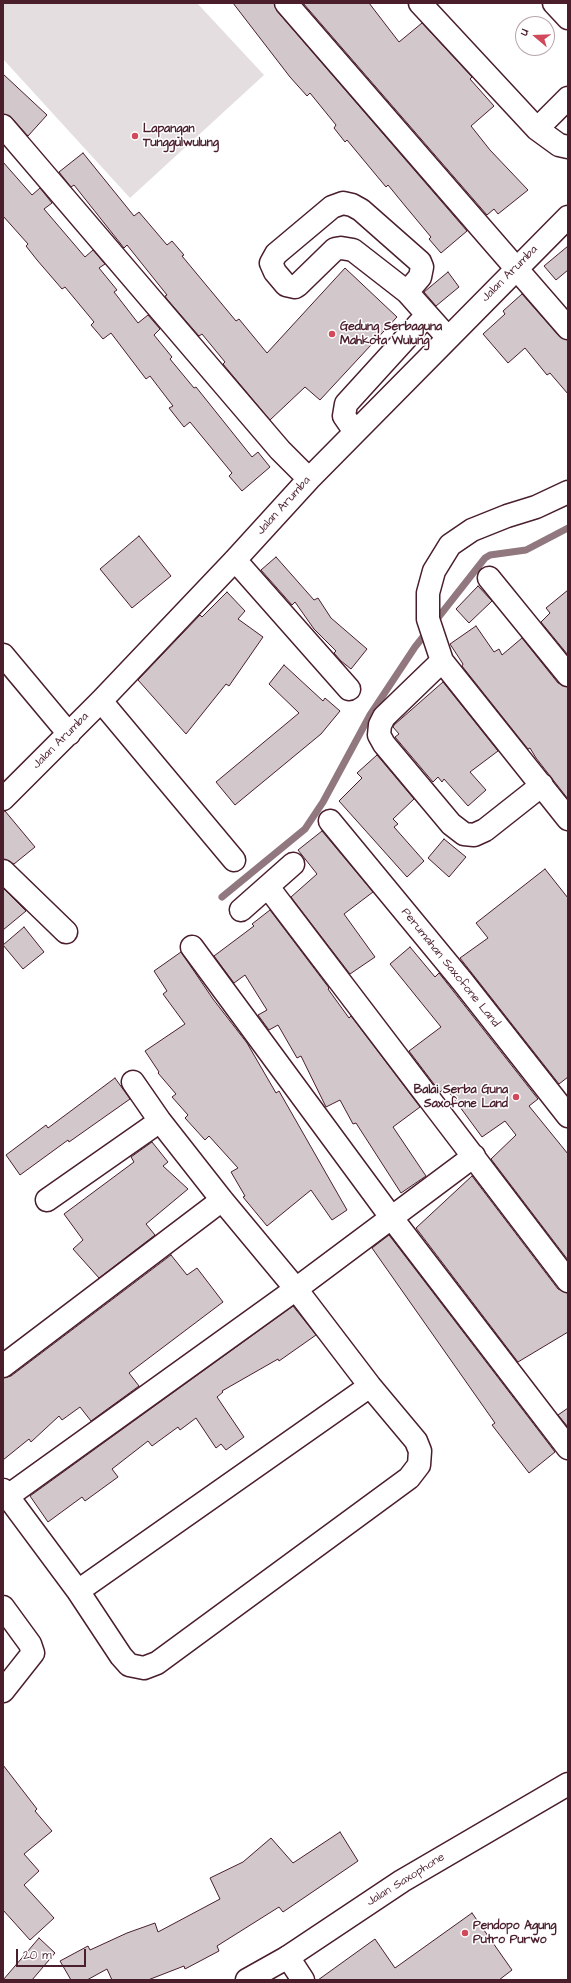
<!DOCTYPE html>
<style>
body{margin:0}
#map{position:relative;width:571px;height:1983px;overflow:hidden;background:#fff;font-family:"Architects Daughter",sans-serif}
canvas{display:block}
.frame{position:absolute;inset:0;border:4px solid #4a1f2b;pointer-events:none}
.north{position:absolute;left:515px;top:16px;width:40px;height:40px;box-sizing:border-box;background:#fff;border:1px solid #b7a5aa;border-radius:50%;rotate:289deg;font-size:11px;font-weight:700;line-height:16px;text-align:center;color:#4a1f2b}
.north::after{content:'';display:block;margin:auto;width:14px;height:18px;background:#d1495b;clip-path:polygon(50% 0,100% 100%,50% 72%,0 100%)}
.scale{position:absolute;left:16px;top:1949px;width:70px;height:18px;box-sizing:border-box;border:2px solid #4a1f2b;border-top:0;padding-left:5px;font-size:12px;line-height:14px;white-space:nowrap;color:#4a1f2b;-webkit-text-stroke:3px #fff;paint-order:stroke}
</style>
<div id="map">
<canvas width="571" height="1983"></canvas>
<div class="frame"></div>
<div class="north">U</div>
<div class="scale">20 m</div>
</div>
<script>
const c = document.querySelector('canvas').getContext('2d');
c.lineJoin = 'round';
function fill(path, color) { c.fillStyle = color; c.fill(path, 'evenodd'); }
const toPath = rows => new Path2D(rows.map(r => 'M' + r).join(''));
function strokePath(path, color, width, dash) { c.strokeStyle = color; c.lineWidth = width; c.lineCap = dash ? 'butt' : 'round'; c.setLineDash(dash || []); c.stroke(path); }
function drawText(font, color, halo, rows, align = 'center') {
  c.font = font + ' "Architects Daughter",sans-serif'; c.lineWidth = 3; c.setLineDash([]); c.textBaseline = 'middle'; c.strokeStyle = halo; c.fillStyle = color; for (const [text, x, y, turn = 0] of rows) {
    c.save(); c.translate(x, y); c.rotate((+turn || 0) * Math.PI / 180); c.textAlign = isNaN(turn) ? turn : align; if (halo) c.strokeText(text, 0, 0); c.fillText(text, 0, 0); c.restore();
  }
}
fill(toPath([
 [3,3,197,3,264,75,130,198,3,59]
]), '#e5dee0');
strokePath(toPath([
 [222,897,305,829,323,802,370,715,415,647,485,558,490,555,526,550,568,528]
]), '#91787e', 7);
const building = toPath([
 [233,3,274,3,277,11,467,231,441,253,429,239,431,237,406,207,388,185,386,187,347,140,345,142,334,128,336,125,310,93,307,96,290,77,233,3],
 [303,3,369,3,399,42,422,23,472,77,470,79,494,106,471,126,490,150,528,190,498,214,494,209,487,215,303,3],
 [3,74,47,115,28,136,12,118,3,114,3,74],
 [83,153,134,216,139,212,167,245,172,241,184,255,182,256,236,321,239,319,267,353,345,268,397,317,320,400,305,387,270,420,223,364,225,362,202,334,199,336,167,299,165,296,167,295,127,245,124,248,74,185,71,187,59,172,83,153],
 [3,162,32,195,40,188,52,203,44,209,85,257,93,250,105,264,99,268,117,290,114,292,138,323,148,315,160,329,154,335,172,357,170,359,194,388,196,387,252,457,258,452,270,467,242,491,229,476,232,473,190,422,184,427,169,408,173,406,150,376,146,379,111,333,103,339,91,325,94,322,65,287,62,289,37,260,26,246,28,244,3,216,3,162],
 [568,246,568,270,556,280,544,266,568,246],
 [448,272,459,287,436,306,424,292,448,272],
 [522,294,559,336,568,340,568,394,550,373,547,375,525,348,508,363,483,334,505,314,503,311,522,294],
 [139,536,171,576,132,608,100,569,139,536],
 [276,557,314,600,318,598,331,618,367,649,351,669,341,661,334,653,336,651,314,629,295,602,292,605,261,570,276,557],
 [478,586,492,601,469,623,456,609,478,586],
 [568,590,568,655,541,622,550,613,546,608,568,590],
 [227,592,245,611,238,619,263,637,229,686,226,684,186,734,138,680,200,615,202,617,227,592],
 [476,626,494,652,499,649,502,655,522,638,558,683,568,687,568,799,536,758,530,748,528,749,462,666,463,664,450,644,476,626],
 [284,665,323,701,325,698,340,711,321,734,235,805,216,782,299,713,269,684,284,665],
 [443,682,498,751,470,772,486,790,468,806,444,779,442,782,438,777,433,782,395,737,399,734,393,727,394,725,443,682],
 [377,755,414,799,393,819,398,824,394,827,424,861,407,877,339,801,362,778,357,773,377,755],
 [3,811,5,811,35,847,14,864,3,859,3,811],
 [322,831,373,892,344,914,375,957,350,974,291,897,317,874,298,850,322,831],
 [444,839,466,857,449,877,428,858,444,839],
 [545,869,568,898,568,1077,559,1084,460,958,488,938,476,923,545,869],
 [3,888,26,911,3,930,3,888],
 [270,910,329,988,328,989,349,1018,351,1016,420,1107,393,1127,426,1176,401,1193,356,1123,353,1124,340,1100,326,1107,301,1056,297,1058,278,1025,269,1030,258,1015,267,1010,245,975,234,983,214,956,254,926,252,924,270,910],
 [24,927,44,952,23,969,3,945,24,927],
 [410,947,435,977,439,973,538,1099,529,1106,568,1154,568,1260,491,1159,516,1135,505,1121,482,1137,446,1088,440,1092,409,1051,441,1027,390,964,410,947],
 [181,952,213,999,247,1043,276,1093,279,1091,347,1210,332,1220,311,1190,267,1226,243,1197,245,1196,231,1172,238,1168,209,1136,205,1140,185,1118,188,1115,172,1097,176,1094,158,1073,159,1072,145,1051,185,1024,163,994,167,991,154,971,181,952],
 [115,1078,130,1099,69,1142,68,1140,20,1175,6,1155,46,1125,48,1128,115,1078],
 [152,1142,168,1162,163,1166,188,1189,146,1224,155,1235,99,1278,73,1249,83,1240,64,1214,134,1162,131,1157,152,1142],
 [472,1176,558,1289,568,1293,568,1332,518,1362,416,1228,472,1176],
 [389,1235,555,1452,529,1473,492,1425,495,1423,372,1248,389,1235],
 [171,1255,187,1275,197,1268,223,1302,129,1373,139,1386,91,1421,80,1407,62,1420,59,1416,31,1442,29,1439,3,1460,3,1378,11,1376,171,1255],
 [293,1306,316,1335,279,1361,278,1359,222,1391,223,1392,217,1397,244,1437,226,1450,221,1444,216,1448,196,1418,180,1430,178,1427,152,1446,148,1441,112,1469,118,1477,85,1501,82,1497,48,1522,30,1496,293,1306],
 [568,1408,568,1427,558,1415,568,1408],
 [3,1765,37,1809,35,1811,52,1831,24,1854,39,1871,24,1885,54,1918,30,1940,3,1910,3,1765],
 [340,1832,358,1861,283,1912,279,1907,217,1946,219,1951,185,1969,184,1966,148,1980,112,1980,107,1969,87,1980,71,1980,60,1961,88,1946,90,1950,127,1933,155,1923,158,1932,220,1899,210,1878,243,1862,271,1838,293,1863,340,1832],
 [472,1913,512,1970,499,1980,318,1980,375,1939,395,1968,472,1913],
 [39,1938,55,1953,32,1980,3,1980,39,1938]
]);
fill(building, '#d2c7cb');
strokePath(building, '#4a1f2b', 1);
const minor = toPath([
 [286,3,568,328],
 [420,3,537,129,559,145,568,147],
 [554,3,568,18],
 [3,126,280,450,309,479],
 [537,129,568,98],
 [407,292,420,277,422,267,420,262,361,210,352,205,343,203,332,207,276,254,271,263,275,272,286,285,295,287,298,285,335,249,341,248,353,250,407,292,448,338],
 [355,432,344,416,346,404,427,315],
 [568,492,536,507,507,516,472,530,450,545,434,571,428,593,428,619,442,661,568,819],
 [235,560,349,689],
 [489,578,568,675],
 [3,655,69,734],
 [442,661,384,717,380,725,379,735,384,744,451,824,464,834,474,835,485,830,542,785],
 [101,701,234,860],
 [3,799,101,701,235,560,309,479,568,217],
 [330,821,462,981,568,1116],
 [3,871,66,932],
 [268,887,568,1281],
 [241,910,293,864],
 [192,947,391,1217,568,1448],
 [47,1200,160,1121],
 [3,1366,222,1200],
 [3,1490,78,1591,121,1656,129,1665,144,1668,157,1663,409,1478,419,1465,420,1451,416,1441,370,1386,296,1289,222,1200,160,1121,133,1082],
 [8,1496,296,1289,474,1156],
 [78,1591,370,1386],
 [3,1607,30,1644,33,1653,3,1691],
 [288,1957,303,1980]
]);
const major = toPath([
 [247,1980,288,1957,402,1881,568,1784]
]);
strokePath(minor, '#4a1f2b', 25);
strokePath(major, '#4a1f2b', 25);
strokePath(minor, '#fff', 22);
strokePath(major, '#fff', 22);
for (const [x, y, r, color] of [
 [135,136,4,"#d1495b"],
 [332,334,4,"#d1495b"],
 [516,1097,4,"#d1495b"],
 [465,1933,4,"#d1495b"]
]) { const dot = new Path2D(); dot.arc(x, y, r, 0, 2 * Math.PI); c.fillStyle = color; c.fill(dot); strokePath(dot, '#fff', 1.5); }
drawText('bold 12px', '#4a1f2b', '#fff', [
 ["Lapangan",143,129],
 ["Tunggulwulung",143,143],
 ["Gedung Serbaguna",340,327],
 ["Mahkota Wulung",340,341],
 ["Balai Serba Guna",508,1090,"right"],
 ["Saxofone Land",508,1104,"right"],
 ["Pendopo Agung",473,1926],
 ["Putro Purwo",473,1940]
], 'left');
drawText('12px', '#4a1f2b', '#fff', [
 ["Jalan Arumba",510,274,-45],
 ["Jalan Arumba",284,506,-48],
 ["Jalan Arumba",61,741,-45],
 ["Perumahan Saxofone Land",450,968,51],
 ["Jalan Saxophone",406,1880,-32]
]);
</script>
